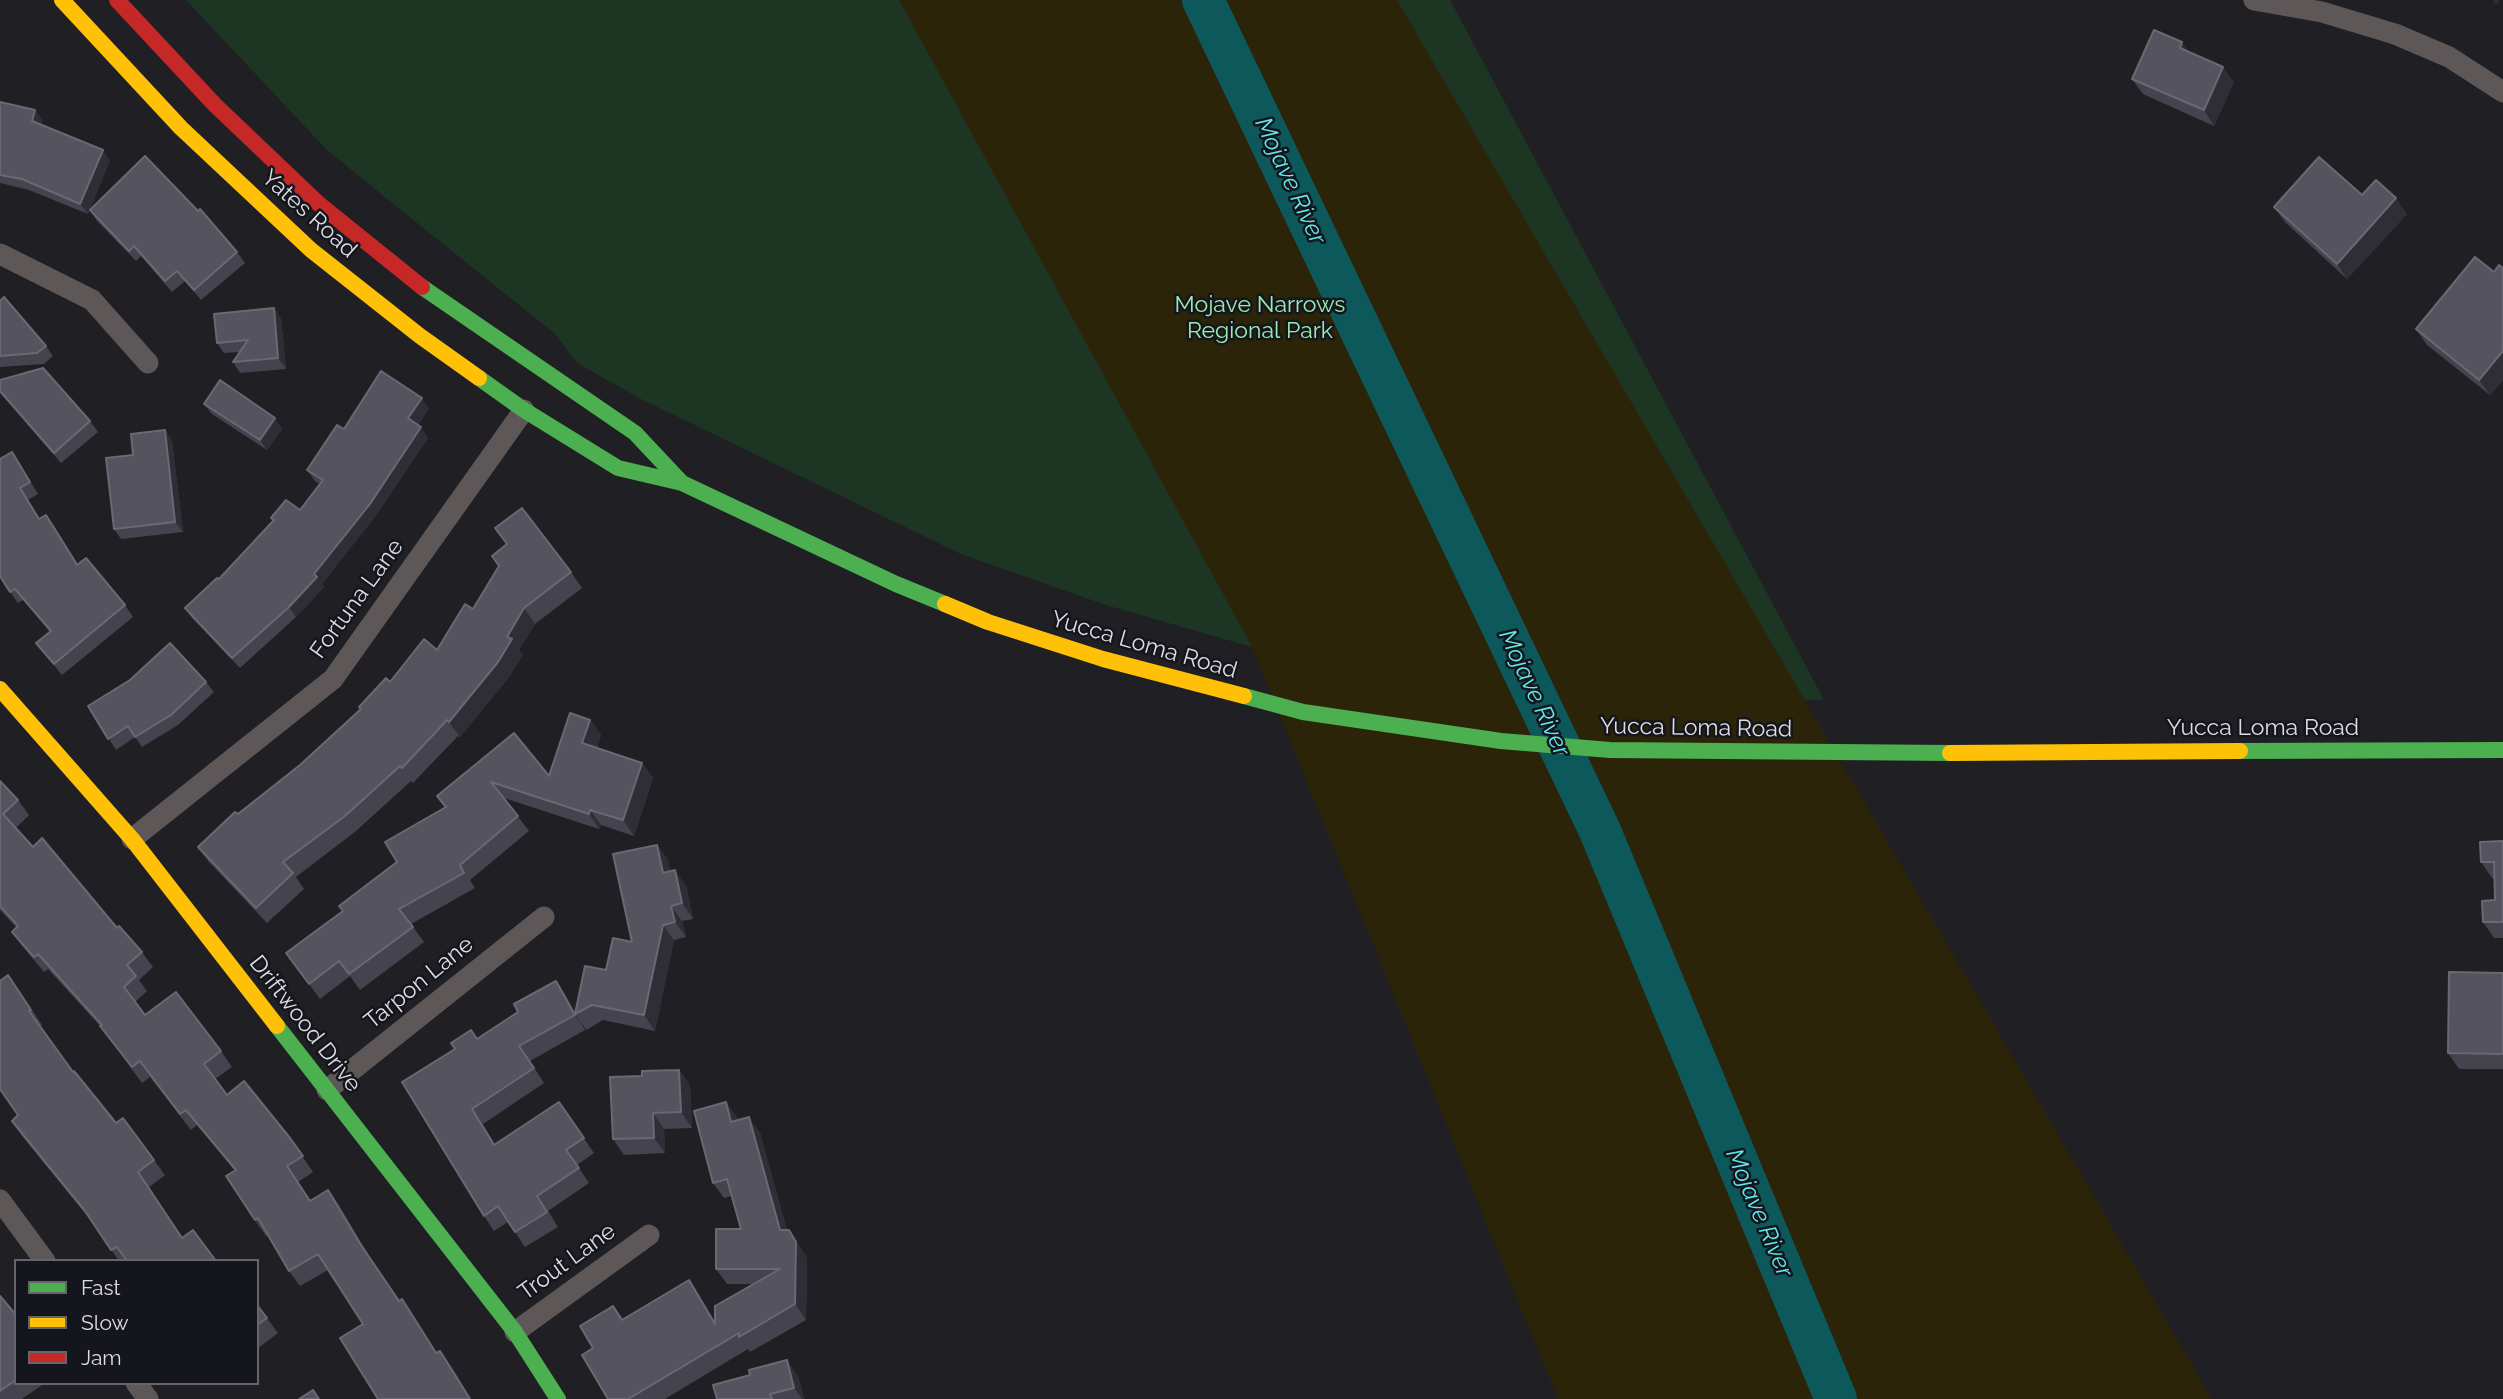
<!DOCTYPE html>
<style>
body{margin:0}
#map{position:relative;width:2503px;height:1399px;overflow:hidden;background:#202024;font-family:Raleway,sans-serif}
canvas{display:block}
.legend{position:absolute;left:14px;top:1259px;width:245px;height:126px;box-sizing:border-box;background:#15151d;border:2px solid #65656c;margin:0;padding:9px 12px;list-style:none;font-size:21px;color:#dcdce2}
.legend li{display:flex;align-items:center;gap:14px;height:35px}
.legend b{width:35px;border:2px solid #65656c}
</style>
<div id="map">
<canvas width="2503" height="1399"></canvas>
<ul class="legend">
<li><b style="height:9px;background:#4caf50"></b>Fast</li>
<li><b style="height:9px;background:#ffc107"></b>Slow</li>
<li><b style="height:9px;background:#c62828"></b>Jam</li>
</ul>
</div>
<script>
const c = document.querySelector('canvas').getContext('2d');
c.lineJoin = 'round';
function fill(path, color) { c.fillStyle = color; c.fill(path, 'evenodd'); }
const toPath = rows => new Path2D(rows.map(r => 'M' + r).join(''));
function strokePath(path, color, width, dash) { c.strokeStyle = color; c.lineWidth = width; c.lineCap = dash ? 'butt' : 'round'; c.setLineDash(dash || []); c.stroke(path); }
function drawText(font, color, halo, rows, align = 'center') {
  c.font = font + ' Raleway,sans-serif'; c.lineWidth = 5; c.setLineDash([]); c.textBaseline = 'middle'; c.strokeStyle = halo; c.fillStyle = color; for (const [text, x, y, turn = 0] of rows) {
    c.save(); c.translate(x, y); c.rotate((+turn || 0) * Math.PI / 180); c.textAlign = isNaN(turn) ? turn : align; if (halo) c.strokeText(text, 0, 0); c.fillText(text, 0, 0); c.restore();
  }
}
fill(toPath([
 [186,0,1450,0,1824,700,1684,699,1399,672,1252,647,1106,605,961,554,641,399,577,363,555,334,328,151]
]), '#1d3623');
fill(toPath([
 [899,0,1397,0,2212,1399,1558,1399,1252,647]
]), '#2c2408');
strokePath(toPath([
 [1203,0,1600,831,1836,1399]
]), '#0d585a', 42);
strokePath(toPath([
 [2254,0,2322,12,2395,34,2449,57,2503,92],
 [0,254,92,300,148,363],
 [132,839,333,679,524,410],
 [327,1090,544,917],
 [0,1200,45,1261],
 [515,1332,649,1235],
 [136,1383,148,1399]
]), '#5e5758', 21);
strokePath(toPath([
 [422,287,635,433,682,483],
 [479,378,524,410,618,468,682,483,896,584,945,604],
 [1244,696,1303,712,1501,741,1610,750,1950,753],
 [2240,751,2503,750],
 [277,1026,515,1332,558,1399]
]), '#4caf50', 16);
strokePath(toPath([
 [62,0,181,128,311,250,420,336,479,378],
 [945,604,988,622,1103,659,1244,696],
 [0,689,132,839,277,1026],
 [1950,753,2240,751]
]), '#ffc107', 16);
strokePath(toPath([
 [117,0,215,105,319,204,422,287]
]), '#c62828', 16);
fill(toPath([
 [2189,52,2234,82,2214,126,2143,94,2132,79],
 [0,102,35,110,42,120,41,124,110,160,88,214,29,190,0,183],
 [2274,207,2407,214,2347,279,2285,222],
 [90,210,237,252,245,263,201,300,185,281,172,292,141,256,136,261,97,221],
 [2503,268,2503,380,2490,395,2427,345,2416,329,2494,272],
 [0,301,46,346,53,356,44,364,0,367],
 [274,308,281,319,286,369,240,373,233,362,240,352,224,353,217,343],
 [0,380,90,421,98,432,61,463,0,393],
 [204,404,282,429,267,450,212,414],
 [429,408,418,425,428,438,377,514,322,584,324,587,296,617,240,668,192,618,185,608,219,579,273,521,271,518,300,510,320,484,315,481,307,470,344,429],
 [165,430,172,441,183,532,121,539,114,529,133,455],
 [12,452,38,494,28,500,39,519,54,526,78,564,125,605,133,617,62,675,36,643,50,632,23,600,18,603,10,592],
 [495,528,571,572,582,588,535,624,519,650,523,655,509,677,460,737,458,736,413,783,411,781,356,831,296,877,304,889,267,923,209,862,198,847,300,765,390,682,437,650,473,609,499,567,492,556,507,545],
 [206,682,214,692,178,725,142,747,135,737,116,750,88,706],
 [590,720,601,735,597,748,642,763,653,778,634,836,601,825,599,829,504,798,529,831,470,880,475,888,411,924,424,942,360,990,350,976,320,999,286,953,343,911,397,862,445,808,437,796,514,733,549,776],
 [0,781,18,800,29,815,16,828,33,847,142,952,153,967,139,980,147,991,135,1002,145,1015,221,1051,232,1067,215,1079,227,1095,290,1138,313,1172,298,1182,310,1200,328,1190,339,1205,372,1261,399,1301,402,1299,436,1353,451,1366,471,1399,378,1399,363,1324,328,1270,300,1286,289,1271,268,1234,266,1236,255,1220,235,1171,197,1125,191,1130,150,1077,142,1083,101,1027,48,969,44,972,23,947,12,932,17,928,0,910],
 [2503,841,2503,938,2494,938,2483,922,2495,900,2494,878,2492,878,2481,862],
 [657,845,668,860,670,871,686,886,693,919,682,921,686,937,674,940,655,1031,603,1020,586,1030,580,1021,585,1030,530,1061,544,1083,483,1124,495,1145,559,1102,594,1153,577,1165,589,1183,548,1211,558,1227,525,1247,508,1222,494,1231,484,1216,402,1082,477,1039,518,1012,556,981,566,996,575,1013,606,970,632,942],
 [2503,973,2503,1069,2459,1069,2448,1053],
 [19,990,42,1025,40,1026,73,1072,116,1123,123,1118,165,1175,148,1188,182,1238,216,1261,119,1261,93,1223,22,1136,12,1121,18,1115],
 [679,1070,690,1085,692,1128,664,1129,665,1153,624,1155,613,1139,642,1076],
 [737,1117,738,1120,760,1133,787,1230,789,1230,807,1258,806,1320,750,1352,748,1349,665,1399,608,1399,593,1348,613,1306,623,1320,689,1280,715,1322,753,1284,727,1284,716,1269,741,1229,732,1196,724,1198,713,1183],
 [0,1296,16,1315,16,1383,45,1383,22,1399,0,1399],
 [257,1305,278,1333,257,1349],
 [798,1376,804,1399,717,1399]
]), '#44434e');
fill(toPath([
 [2493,0,2500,0,2496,5],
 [2182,42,2193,58,2180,48],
 [2223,67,2234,82,2214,126,2204,110],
 [35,110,42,120,40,131,32,121],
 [103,150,110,160,88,214,80,204],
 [2396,198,2407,214,2347,279,2337,264],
 [274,308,281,319,286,369,278,358],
 [2503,351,2503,380,2490,395,2479,380],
 [422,398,429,408,415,429,408,418],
 [275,418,282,429,267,450,260,440],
 [421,427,428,438,377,514,322,584,324,587,296,617,289,607,314,574],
 [165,430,172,441,183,532,175,522],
 [524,608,535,624,519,650,523,655,509,677,460,737,449,722,507,637],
 [590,720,601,735,593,759,582,743],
 [642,763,653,778,634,836,623,820],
 [590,810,601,825,599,829,589,814],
 [657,845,668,860,674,888,663,873],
 [675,870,686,886,693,919,682,903],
 [671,906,682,921,686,937,675,922],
 [663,925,674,940,655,1031,644,1015],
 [556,981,566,996,576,1014,575,1014,585,1030,575,1015],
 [679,1070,690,1085,692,1128,681,1112],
 [726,1102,737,1117,742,1138,731,1122],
 [472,1109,483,1124,505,1160,494,1145],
 [653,1113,664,1129,665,1153,654,1138],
 [749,1117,760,1133,791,1245,780,1230],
 [328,1190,339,1205,372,1261,361,1245],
 [789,1230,807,1258,806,1320,795,1304],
 [689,1280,700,1296,726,1340,715,1324],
 [402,1299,413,1315,446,1369,436,1353],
 [440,1351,451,1366,471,1399,470,1399],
 [787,1360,798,1376,804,1399,802,1399,794,1388]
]), '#2f2e37');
const building = toPath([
 [2154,30,2182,42,2180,48,2223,67,2204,110,2132,79,2154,30],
 [0,102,35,110,32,121,103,150,80,204,22,179,0,175,0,102],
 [145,156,198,211,200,209,237,252,194,290,177,271,165,281,134,246,129,251,90,210,145,156],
 [2319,157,2362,195,2376,180,2396,198,2337,264,2274,207,2319,157],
 [2475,257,2494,272,2499,265,2503,268,2503,351,2479,380,2416,329,2475,257],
 [4,297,46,346,37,353,0,356,0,301,4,297],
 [274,308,278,358,233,362,248,340,217,343,214,314,274,308],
 [43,368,90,421,54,453,0,391,0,380,43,368],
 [381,371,422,398,408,418,421,427,370,504,314,574,317,577,289,607,232,658,185,608,217,578,219,579,274,520,271,518,286,500,300,510,323,480,307,470,337,425,344,429,381,371],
 [220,380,275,418,260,440,204,404,220,380],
 [165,430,175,522,114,529,106,458,133,455,131,434,165,430],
 [12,452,30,482,20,488,39,519,46,515,77,565,86,558,125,605,54,664,36,643,51,631,15,589,10,592,0,576,0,459,12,452],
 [522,508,571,572,524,608,507,637,512,639,498,662,449,722,447,720,402,768,400,766,345,816,283,862,293,873,256,908,198,847,235,812,238,814,300,765,361,709,359,707,386,678,390,682,424,639,437,650,465,604,473,609,499,566,492,556,507,544,495,528,522,508],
 [170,643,206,682,171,715,135,737,128,726,108,739,88,706,130,680,170,643],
 [570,713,590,720,582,743,642,763,623,820,590,810,589,814,491,782,518,816,460,865,464,873,399,909,413,927,349,974,339,961,309,984,286,953,343,911,339,906,397,862,385,842,446,807,437,796,514,733,549,776,570,713],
 [0,781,18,800,3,814,33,847,42,838,117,928,119,926,142,952,127,965,136,976,124,987,145,1015,176,992,221,1051,204,1064,227,1095,244,1081,290,1138,303,1156,287,1166,310,1201,328,1190,361,1245,399,1301,402,1299,436,1353,440,1351,470,1399,378,1399,340,1338,363,1324,318,1254,289,1271,258,1218,255,1220,226,1176,236,1170,186,1110,180,1114,140,1061,132,1067,100,1026,102,1025,38,954,34,957,12,932,18,926,0,906,0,781],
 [2503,841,2503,922,2483,922,2482,901,2495,900,2494,862,2481,862,2480,842,2503,841],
 [657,845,663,873,675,870,682,903,671,906,675,922,663,925,644,1015,592,1005,575,1014,585,966,606,970,613,938,632,942,613,854,657,845],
 [2449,972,2503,973,2503,1054,2448,1053,2449,972],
 [8,975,31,1010,29,1011,73,1072,74,1071,116,1123,123,1118,154,1160,138,1172,182,1238,193,1230,216,1261,127,1261,117,1247,111,1250,85,1211,12,1121,18,1115,0,1089,0,981,8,975],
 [556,981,575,1015,519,1046,534,1068,472,1109,494,1145,559,1102,584,1138,566,1150,579,1168,537,1196,547,1212,515,1232,498,1206,484,1216,402,1082,455,1049,451,1043,471,1030,477,1039,518,1012,514,1004,556,981],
 [679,1070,681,1112,653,1113,654,1138,613,1139,610,1077,642,1076,642,1071,679,1070],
 [726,1102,731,1122,749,1117,780,1230,789,1230,796,1242,795,1304,739,1337,739,1333,628,1399,608,1399,582,1355,593,1348,580,1326,613,1306,622,1320,689,1280,715,1324,715,1306,780,1269,716,1269,716,1229,741,1229,727,1179,713,1183,694,1111,726,1102],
 [0,1296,16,1315,16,1380,0,1391,0,1296],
 [257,1305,267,1318,257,1325,257,1305],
 [787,1360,794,1388,770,1394,772,1399,717,1399,713,1385,750,1375,749,1370,787,1360],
 [313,1390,319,1399,299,1399,313,1390]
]);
fill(building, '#55535e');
strokePath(building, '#6a6873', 2);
drawText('23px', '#dcdce2', '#15151d', [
 ["Yates Road",309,214,42],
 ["Fortuna Lane",357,599,-54],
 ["Yucca Loma Road",1144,645,16],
 ["Yucca Loma Road",1696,728,1],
 ["Yucca Loma Road",2263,728],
 ["Tarpon Lane",419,983,-39],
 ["Driftwood Drive",305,1024,52],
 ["Trout Lane",567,1262,-36]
]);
drawText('23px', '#9aebac', '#15151d', [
 ["Mojave Narrows",1260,305],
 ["Regional Park",1260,331]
]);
drawText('italic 24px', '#5fe9ec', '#15151d', [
 ["Mojave River",1290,181,65],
 ["Mojave River",1534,693,65],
 ["Mojave River",1759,1213,67]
]);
</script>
